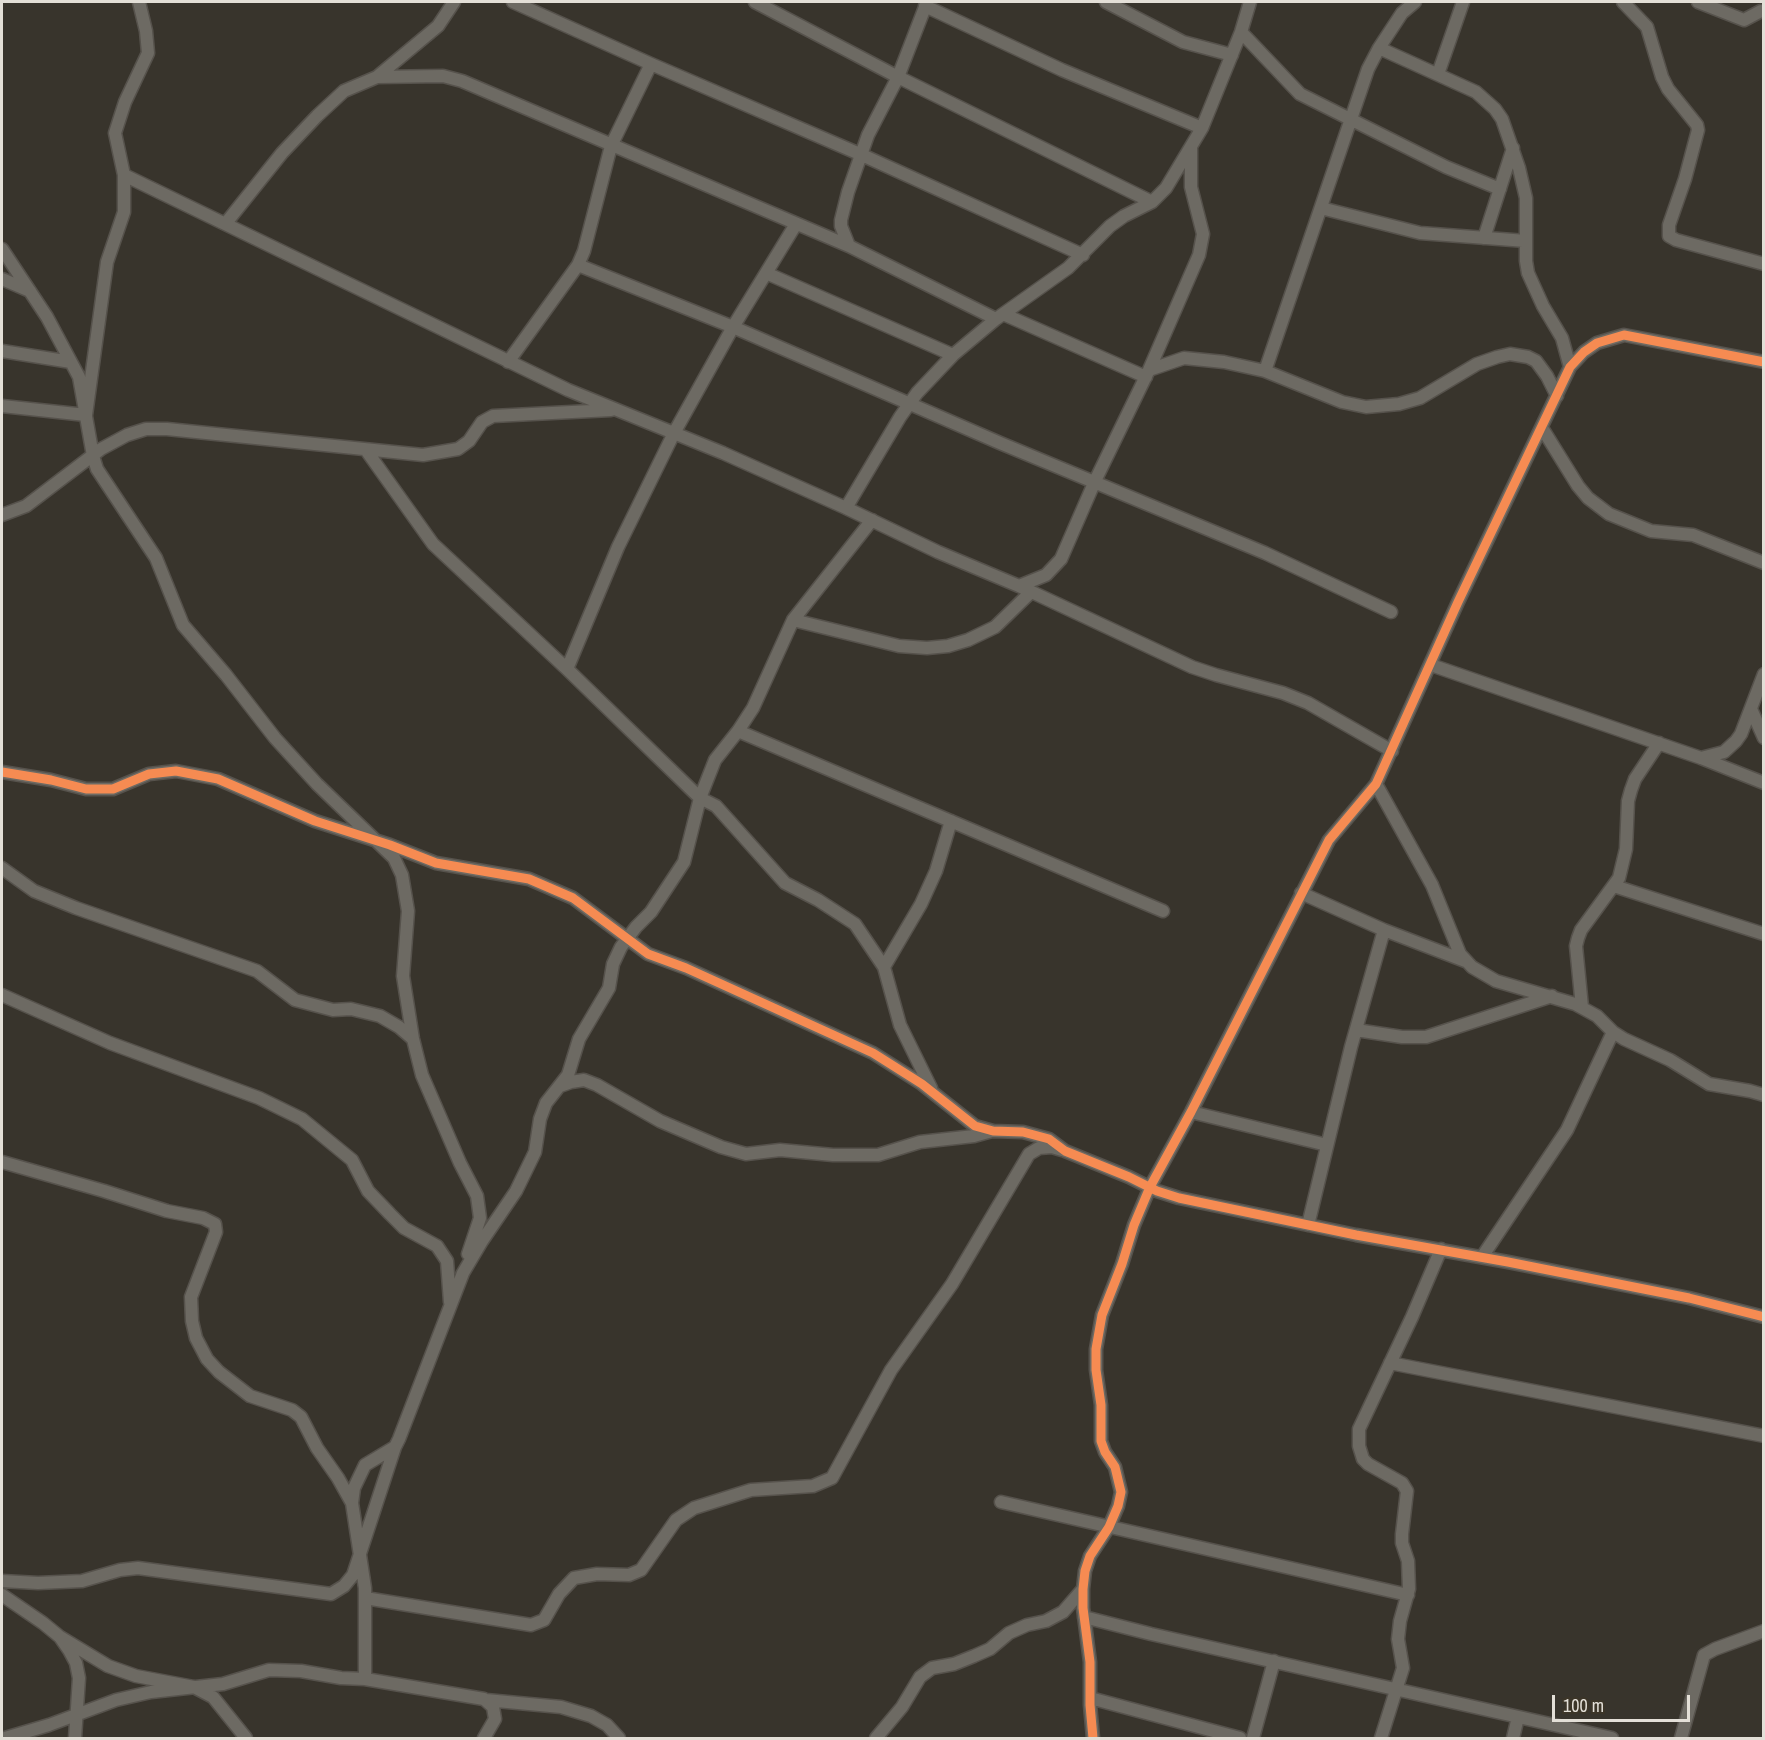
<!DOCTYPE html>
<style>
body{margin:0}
#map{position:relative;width:1765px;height:1740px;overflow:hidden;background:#38342c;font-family:"Archivo Narrow",sans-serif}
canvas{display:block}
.frame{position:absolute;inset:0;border:3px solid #e3dfd7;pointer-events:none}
.scale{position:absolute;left:1552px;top:1695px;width:138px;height:27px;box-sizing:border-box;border:3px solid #e3dfd7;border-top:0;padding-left:8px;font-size:18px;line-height:21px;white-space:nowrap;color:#e3dfd7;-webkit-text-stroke:4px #3c3528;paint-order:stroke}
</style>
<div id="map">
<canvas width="1765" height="1740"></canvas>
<div class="frame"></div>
<div class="scale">100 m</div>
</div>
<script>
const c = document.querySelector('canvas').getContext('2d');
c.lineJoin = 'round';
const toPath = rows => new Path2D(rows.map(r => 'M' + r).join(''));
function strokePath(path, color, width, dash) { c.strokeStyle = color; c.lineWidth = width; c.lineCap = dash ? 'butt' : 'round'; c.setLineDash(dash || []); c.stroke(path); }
const minor = toPath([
 [513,2,651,64,862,155,1083,255],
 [755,2,898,77,1152,202],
 [1106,2,1183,42,1232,55],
 [1623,2,1647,27,1662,77,1668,89,1697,125,1698,130,1685,179,1669,225,1669,236,1676,240,1764,264],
 [1698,2,1744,20,1761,11],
 [925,6,1062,70,1202,128],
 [1241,32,1300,94,1446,167,1500,189],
 [1379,48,1476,92,1495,109,1502,119,1519,168,1526,198,1526,261,1528,273,1543,306,1562,338,1570,367],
 [1438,74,1463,2],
 [378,76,438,26,454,2],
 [124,175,568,390,723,453,846,508,938,552,1019,586,1192,667,1216,675,1283,693,1308,703,1392,751],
 [1321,208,1420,233,1526,241],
 [226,223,282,153,317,116,344,91,377,77,443,76,462,81,849,246,996,319],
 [1484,238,1513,148],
 [849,246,841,226,841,220,848,192,868,135,898,77,927,2],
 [2,249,47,317,79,377,93,456,97,469,156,558,183,625,226,675,275,738,317,784,394,858,402,875,408,911,403,976,413,1039,422,1075,460,1163,477,1196,480,1218,468,1254],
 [578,265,733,327,1000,443,1265,553,1391,612],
 [766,273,953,355],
 [2,279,30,291],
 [1003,314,1146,377],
 [2,351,71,362],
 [508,362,578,265,584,251,611,146,651,64],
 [1149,370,1184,358,1224,362,1265,371,1342,402,1366,407,1399,404,1420,398,1477,364,1497,357,1510,354,1528,357,1536,361,1547,376,1557,396],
 [1265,371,1368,69,1379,48,1402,13,1415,2],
 [2,406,86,415,107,262,124,212,124,175,115,133,125,102,148,53,146,31,139,2],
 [1542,428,1578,486,1588,498,1609,514,1651,531,1693,535,1764,563],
 [366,450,433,544,567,669,700,798,716,806,785,883,818,900,855,924,884,967,900,1025,931,1088],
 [846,508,900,417,917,393,953,355,996,319,1068,268,1110,226,1124,216,1152,202,1166,188,1202,128,1241,32,1250,2],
 [2,515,26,506,101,449,127,435,146,429,167,429,423,455,458,449,469,441,482,422,493,416,611,410],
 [1019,586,1046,575,1061,559,1095,481,1149,370,1199,255,1203,234,1191,187,1191,148],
 [793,620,899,646,927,648,948,646,968,640,995,627,1031,592],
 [1431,665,1701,758,1764,783],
 [567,669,618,547,674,433,733,327,796,224],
 [1751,709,1764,738],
 [738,731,1163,911],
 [1701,758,1724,752,1736,741,1741,734,1764,674],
 [2,772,51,780,86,789,113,789,149,774,176,771,218,779,315,821,390,845,436,863,529,879,573,898,648,954,686,968,873,1053,922,1084,975,1126,993,1131,1023,1132,1049,1139,1065,1151,1129,1177,1157,1191,1179,1198,1356,1235,1508,1262,1689,1298,1764,1317],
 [1376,784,1432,885,1460,954,1472,967,1496,981,1575,1004,1597,1016,1613,1032,1624,1039,1670,1060,1709,1084,1750,1091,1764,1095],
 [2,868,34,891,76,908,257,971,295,1000,333,1010,351,1009,380,1016,399,1027,413,1039],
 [1614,886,1764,934],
 [1301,893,1384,930,1465,961],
 [884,967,921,904,936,871,951,821],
 [2,995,110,1043,259,1098,302,1119,352,1160,368,1191,390,1214,404,1228,437,1246,447,1261,450,1302],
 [1582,1007,1576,946,1578,938,1581,930,1619,878,1626,849,1628,801,1631,790,1635,779,1659,743],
 [1356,1030,1402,1037,1426,1037,1552,996],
 [560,1086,571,1082,584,1080,597,1085,660,1121,721,1147,746,1154,780,1150,833,1155,878,1155,920,1142,974,1136,992,1131],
 [1191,1112,1327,1145],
 [2,1162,104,1191,167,1211,203,1218,215,1224,216,1232,191,1297,192,1321,196,1338,207,1359,219,1372,250,1396,292,1410,301,1417,317,1448,338,1478,352,1503],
 [1308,1225,1351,1047,1384,930],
 [1482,1257,1567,1130,1613,1032],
 [1390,1363,1764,1436],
 [1001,1502,1408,1595],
 [2,1581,38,1583,82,1581,120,1570,138,1568,331,1594,344,1586,353,1575,395,1447],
 [2,1595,43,1623,60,1637,69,1650,76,1663,79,1678,75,1738],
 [365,1598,531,1625,544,1620,559,1594,574,1578,597,1574,629,1575,641,1570,676,1520,694,1508,751,1490,813,1486,832,1478,891,1370,952,1284,1029,1154,1039,1148,1052,1147,1062,1150],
 [1084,1617,1151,1634,1612,1738],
 [60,1637,108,1666,136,1676,194,1687,213,1697,246,1738],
 [1090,1698,1240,1738],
 [486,1700,561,1707,591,1716,607,1725,619,1738],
 [5,1738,49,1725,116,1700,151,1692,223,1684,269,1670,301,1671,341,1678,365,1679],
 [484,1738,495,1719,493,1707,484,1699,365,1679,365,1588,352,1503,354,1488,365,1465,395,1447,399,1439,463,1273,482,1241,516,1191,535,1152,540,1119,546,1103,568,1075,579,1039,609,988,613,964,621,947,636,927,651,912,684,862,700,798,715,760,738,731,753,708,793,620,872,520],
 [876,1738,902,1707,920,1677,932,1668,954,1664,974,1656,990,1649,1009,1633,1027,1625,1046,1621,1063,1612,1083,1589],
 [1093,1738,1090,1705,1090,1662,1083,1608,1083,1589,1085,1571,1090,1556,1109,1527,1118,1506,1121,1492,1115,1467,1105,1452,1101,1441,1101,1405,1096,1370,1096,1349,1102,1315,1122,1264,1134,1225,1150,1187,1191,1112,1329,840,1376,784,1458,602,1570,367,1584,352,1597,343,1624,335,1764,362],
 [1253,1738,1274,1661],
 [1381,1738,1403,1668,1398,1639,1400,1621,1409,1589,1408,1561,1402,1543,1402,1534,1407,1491,1402,1483,1368,1464,1363,1459,1359,1446,1359,1429,1412,1317,1441,1249],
 [1513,1738,1518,1717],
 [1681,1738,1704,1655,1715,1649,1764,1631]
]);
strokePath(minor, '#56524c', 15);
strokePath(minor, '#6d6a63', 12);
strokePath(toPath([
 [2,772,51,780,86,789,113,789,149,774,176,771,218,779,315,821,390,845,436,863,529,879,573,898,648,954,686,968,873,1053,922,1084,975,1126,993,1131,1023,1132,1049,1139,1065,1151,1129,1177,1157,1191,1179,1198,1356,1235,1508,1262,1689,1298,1764,1317],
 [1093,1738,1090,1705,1090,1662,1083,1608,1083,1589,1085,1571,1090,1556,1109,1527,1118,1506,1121,1492,1115,1467,1105,1452,1101,1441,1101,1405,1096,1370,1096,1349,1102,1315,1122,1264,1134,1225,1150,1187,1191,1112,1329,840,1376,784,1458,602,1570,367,1584,352,1597,343,1624,335,1764,362]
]), '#f68b52', 9);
</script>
